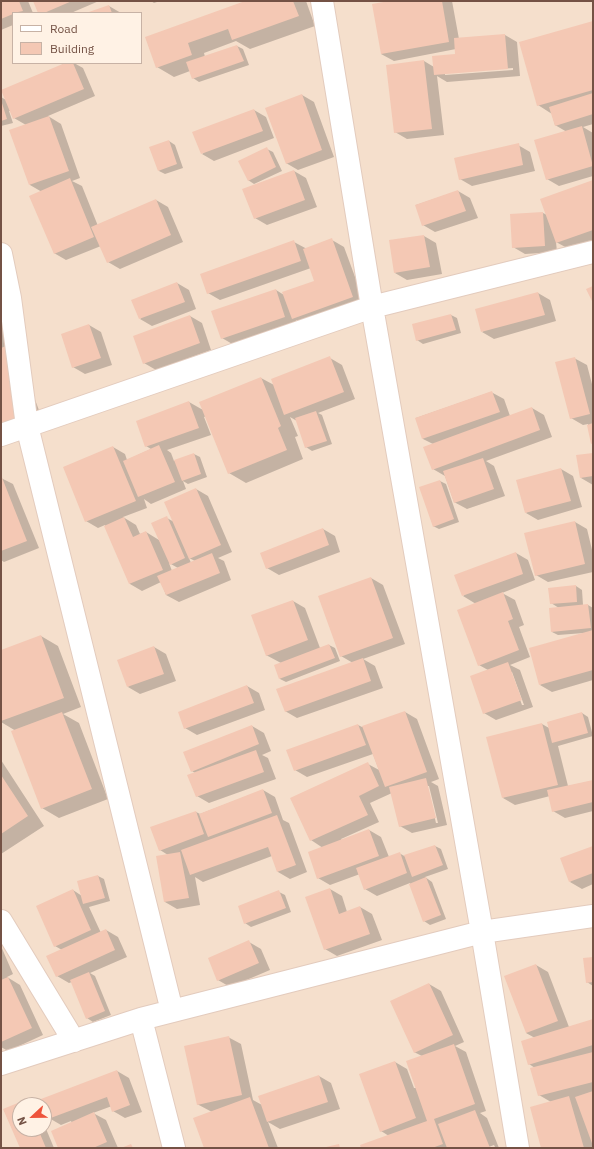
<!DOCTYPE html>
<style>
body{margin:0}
#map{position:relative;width:594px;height:1149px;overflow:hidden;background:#fdeedd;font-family:"IBM Plex Sans",sans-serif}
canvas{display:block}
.frame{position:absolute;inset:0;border:2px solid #745245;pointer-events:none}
.legend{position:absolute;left:12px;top:12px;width:130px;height:52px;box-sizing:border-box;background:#fff2e5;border:1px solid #c7b2a5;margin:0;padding:5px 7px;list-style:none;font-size:12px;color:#745245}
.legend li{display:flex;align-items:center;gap:8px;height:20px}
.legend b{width:20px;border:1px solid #c7b2a5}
.north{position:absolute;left:12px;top:1097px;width:40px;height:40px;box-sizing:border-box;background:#fff2e5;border:1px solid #c7b2a5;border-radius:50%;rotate:248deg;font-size:11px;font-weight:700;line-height:16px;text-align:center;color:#745245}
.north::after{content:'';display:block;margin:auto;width:14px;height:18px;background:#ee543b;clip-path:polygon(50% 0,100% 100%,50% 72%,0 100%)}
</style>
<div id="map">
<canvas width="594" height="1149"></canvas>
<div class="frame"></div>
<ul class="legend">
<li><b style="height:5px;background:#fff"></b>Road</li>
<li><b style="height:11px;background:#f4c8b4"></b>Building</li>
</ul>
<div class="north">N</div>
</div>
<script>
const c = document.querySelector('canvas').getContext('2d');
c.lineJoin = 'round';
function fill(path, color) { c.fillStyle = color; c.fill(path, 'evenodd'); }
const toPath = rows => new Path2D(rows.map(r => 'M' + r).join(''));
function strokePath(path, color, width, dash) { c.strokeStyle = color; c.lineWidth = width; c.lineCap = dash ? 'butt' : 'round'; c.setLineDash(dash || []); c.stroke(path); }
fill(toPath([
 [1,1,593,1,593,1148,1,1148],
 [13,13,141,13,141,63,13,63],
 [20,1105,44,1105,44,1129,20,1129]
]), '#f5dfcc');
fill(toPath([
 [1,1,28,1,33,13,13,13,13,25,1,30],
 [34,1,99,1,71,13,39,13],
 [151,1,160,1,154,3],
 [248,1,306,1,315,26,250,49,236,41,204,53,205,57,237,46,243,49,249,65,199,82,193,78,190,71,174,77,157,67,146,38],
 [395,1,452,1,459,39,505,35,517,42,520,76,447,82,437,76,444,135,407,139,395,132,424,61,434,67,457,55,456,49,394,61,381,54],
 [513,68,513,70,445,75,445,73],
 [109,6,121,13,88,13],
 [593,22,593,124,583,127,593,133,593,176,559,186,547,179,567,132,555,125,552,114,538,105],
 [60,63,74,63,83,68,95,96,48,116,61,124,80,178,72,181,82,186,98,226,156,200,168,207,183,242,120,269,108,262,101,246,66,260,54,253,42,192,30,185,26,125,14,118,11,111,9,111,13,123,1,126,1,97,6,100,63,65],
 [302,95,314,102,334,157,298,170,286,163],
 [254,110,266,117,274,138,214,161,202,154],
 [169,141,175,145,183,168,165,174,159,171],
 [518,145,530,152,535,171,472,186,460,179],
 [267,149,273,152,282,171,254,184,248,180],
 [294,171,306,178,317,207,267,225,255,218],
 [593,181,593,240,569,249,556,242,557,252,525,254,513,247,543,213,547,215],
 [458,191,470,198,478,218,435,232,423,225,416,205],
 [424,236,436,243,442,274,407,280,395,273],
 [332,240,344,247,365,304,305,325,296,320,297,324,234,345,222,338,276,290,284,295,316,281,311,268,220,300,208,293,294,242,307,249],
 [177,283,189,290,196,309,152,326,140,319],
 [538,293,550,300,556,321,494,339,482,332],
 [1,308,18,354,43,421,1,418],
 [451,315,457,318,461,333,423,344,417,340],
 [190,316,202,323,211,350,156,370,144,363],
 [89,325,101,332,112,365,85,374,73,367],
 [330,358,342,365,355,399,318,413,322,415,332,444,312,451,306,447,297,421,290,417,298,436,295,437,303,459,246,483,229,473,206,416,204,417,211,435,167,450,171,453,174,461,194,454,200,457,207,477,188,484,183,481,186,489,151,504,144,499,147,508,123,517,136,525,140,534,146,532,159,540,167,518,174,522,196,489,208,496,232,552,218,558,224,561,231,580,179,602,166,595,161,582,142,591,130,584,105,525,98,528,86,521,113,447,125,454,127,460,151,449,146,446,189,402,203,410,261,378,274,385],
 [189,558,195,561,191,563],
 [169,563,178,568,172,571],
 [574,358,587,365,593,388,593,444,592,443,588,424,583,425,571,418],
 [491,392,504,399,510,416,532,408,544,415,552,437,486,461,494,466,505,496,467,509,454,502,445,476,433,469,433,444,423,439,416,418],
 [593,454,593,485,581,478],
 [561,469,573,476,582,507,538,520,526,513],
 [1,478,13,484,39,548,4,562,1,560],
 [440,481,446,484,459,522,439,529,433,526],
 [575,522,587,529,593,554,593,572,548,582,536,575],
 [323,529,335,536,340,552,279,575,267,568],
 [516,553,528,560,535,580,502,593,515,600,524,625,519,627,530,657,510,665,520,670,533,707,496,720,484,713,488,670,479,665,476,604,463,596],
 [510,672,512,672,524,705,522,705],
 [371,578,383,585,405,644,363,659,375,666,383,688,297,718,285,711,353,663,341,656],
 [576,586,582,590,583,605,588,605,593,608,593,680,552,692,540,685,584,634,584,633,558,635,552,632,559,608,551,603],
 [293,601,305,608,320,648,329,645,335,648,340,661,286,682,280,679,281,663,266,655],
 [41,636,58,646,81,707,63,714,79,723,108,799,59,818,42,808,16,731,1,722,1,651],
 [154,647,166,654,176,681,140,694,128,687],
 [247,686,259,693,265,710,197,735,185,728],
 [405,712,417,719,439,779,431,782,438,786,447,825,412,833,400,826,392,793,370,803,379,822,341,839,342,841,369,830,381,837,389,857,399,853,406,857,435,846,441,849,448,869,425,877,432,882,446,919,430,925,424,921,410,883,377,896,365,889,360,874,330,885,318,878,323,848,311,840,368,764,379,770,373,754,307,777,295,770,358,725,362,727],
 [427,786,429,786,438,823,436,823],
 [582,713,588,717,593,736,558,746,568,786,593,781,593,811,565,818,553,811,550,796,515,805,503,798,542,724,549,728],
 [252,726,264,733,271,751,262,755,268,758,276,779,209,803,197,796,195,773,192,771],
 [1,760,44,826,1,854],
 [263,790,275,797,283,820,289,823,307,872,290,879,278,872,272,856,203,882,195,877,200,905,177,909,165,902,157,857,168,855,160,850,196,812,200,814],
 [593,847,593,884,582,889,570,882],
 [98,876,104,879,110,901,89,907,101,933,106,930,118,937,127,957,90,973,95,976,111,1015,93,1022,87,1018,72,982,69,983,57,976,62,950,55,946,73,890,82,896],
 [330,889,342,896,347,912,360,907,372,914,382,940,337,956,325,949],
 [279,892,285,895,291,912,251,927,245,923],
 [249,942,261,949,270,970,230,987,218,980],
 [1,946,13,974,7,977,20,985,43,1035,8,1051,1,1047],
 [593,958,593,986,587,982],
 [536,965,548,972,569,1027,593,1020,593,1148,542,1148,551,1102,539,1095,535,1068,529,1064,535,1038,526,1033],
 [429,984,441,991,464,1042,455,1046,466,1052,486,1111,480,1113,487,1118,499,1148,492,1148,495,1147,494,1145,486,1148,362,1148,389,1136,381,1131,395,1062,407,1069,414,1088,416,1088,422,1056,414,1052],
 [228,1037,241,1044,253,1100,262,1105,319,1076,331,1083,340,1109,280,1129,268,1122,278,1148,205,1148,212,1112,197,1104],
 [117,1071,129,1078,142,1112,125,1118,113,1111,112,1106,93,1113,106,1120,118,1148,59,1148,72,1123,71,1121,61,1125,49,1118],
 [25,1101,32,1105,20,1105,20,1129,44,1129,44,1124,54,1148,21,1148,4,1110]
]), '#0003');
fill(toPath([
 [1,1,19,1,23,11,13,13,13,14,1,19],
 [33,1,72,1,44,13,38,13],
 [245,1,293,1,299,16,232,40,228,29,188,43,192,55,156,68,145,37],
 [389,1,442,1,449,42,381,54,372,4],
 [109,5,112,13,86,13],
 [593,21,593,90,537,106,519,42],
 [505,34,508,69,434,75,432,56,455,54,454,38],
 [237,45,244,61,192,79,186,62],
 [424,60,432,129,394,133,386,65],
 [65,63,73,63,84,89,13,119,1,90],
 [593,93,593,114,555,126,549,107],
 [302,94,322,150,286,164,265,108],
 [1,100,7,119,1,121],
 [254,109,263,131,201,154,192,132],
 [49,116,69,171,29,185,9,130],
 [582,126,593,166,546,180,534,140],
 [169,140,177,164,158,171,149,147],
 [519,143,523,165,459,180,454,158],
 [267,147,276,167,248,181,238,161],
 [294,170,305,200,254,219,242,189],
 [70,178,94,237,54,254,29,196],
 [593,180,593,230,556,243,540,199],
 [458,190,466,211,422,226,415,205],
 [156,199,171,235,107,263,91,227],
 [543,212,545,246,512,248,510,214],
 [424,235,430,267,394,273,389,240],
 [332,238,353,297,292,319,282,292,314,281,303,249],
 [294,240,301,261,207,294,200,274],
 [177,282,185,302,139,319,131,300],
 [593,286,593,303,586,289],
 [276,289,285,317,221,339,211,311],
 [538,292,545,315,481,332,475,309],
 [451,314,456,330,416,341,412,324],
 [190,315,200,343,143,364,133,336],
 [89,324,101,358,72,368,61,334],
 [6,346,31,415,2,425,1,421,1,348],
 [330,356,344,392,284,415,271,379],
 [575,357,590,414,570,419,555,362],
 [261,377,281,426,278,428,287,450,228,474,199,402],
 [492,391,500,412,422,439,415,418],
 [189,401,199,428,145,447,136,421],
 [532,407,540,430,432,470,423,447],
 [316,411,327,441,305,448,295,418],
 [593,423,593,443,591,444,587,425],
 [159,445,175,482,138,497,123,461],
 [113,446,136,501,85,522,63,467],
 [194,453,201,474,182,481,174,460],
 [593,453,593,476,580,478,576,455],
 [483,458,494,489,454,503,443,471],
 [561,468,571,501,525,513,516,480],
 [1,475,27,541,1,551],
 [440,480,454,519,433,527,419,487],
 [196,488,221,545,189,559,164,502],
 [167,516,185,558,170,565,151,523],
 [124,517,133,537,146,531,163,570,129,584,104,526],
 [575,521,585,564,535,576,524,533],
 [323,528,329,545,266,569,260,553],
 [516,552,523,574,462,596,454,575],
 [212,553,220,573,166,595,157,576],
 [371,577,393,638,340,657,318,596],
 [576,585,577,602,550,604,548,588],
 [503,592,513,619,508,621,519,650,478,666,457,610],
 [293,600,308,640,266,656,251,615],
 [588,604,591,628,551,632,549,608],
 [593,630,593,670,539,685,529,648],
 [41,635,64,698,1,721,1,650],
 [329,644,335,658,279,679,274,665],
 [154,646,164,674,127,687,117,660],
 [363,658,371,681,285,712,276,689],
 [508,662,522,700,483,714,470,676],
 [247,685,254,703,184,729,178,712],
 [405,711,427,772,385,787,362,726],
 [62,712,92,789,41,809,11,731],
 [582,712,588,733,552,743,547,722],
 [542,723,558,785,502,798,486,737],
 [358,724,366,745,294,771,286,750],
 [252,725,259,744,191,772,183,752],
 [256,750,264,772,196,797,187,775],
 [368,762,379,786,359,796,368,815,310,841,290,798],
 [1,775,28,816,1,834],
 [426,778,436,818,399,827,389,787],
 [593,780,593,802,552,812,547,790],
 [263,789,272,813,208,837,199,814],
 [196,811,204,834,159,851,150,827],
 [277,815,296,865,277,872,268,847,190,875,181,850],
 [369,829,379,856,317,879,308,852],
 [435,845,443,865,412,877,404,855],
 [593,846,593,873,569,882,560,858],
 [180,852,189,898,164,902,156,856],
 [400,852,407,873,364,890,356,868],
 [98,875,105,898,83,904,77,881],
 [426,877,441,915,423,922,409,884],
 [330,888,339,914,360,906,370,934,324,950,305,897],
 [73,889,91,930,54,947,36,906],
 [279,890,286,908,244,924,238,906],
 [106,929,115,950,56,977,46,956],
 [249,940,259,963,217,981,208,958],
 [593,957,593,982,586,983,583,958],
 [536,964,558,1021,526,1033,504,976],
 [89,972,105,1011,86,1019,70,980],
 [8,977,32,1028,1,1042,1,980],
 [429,983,453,1035,414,1053,390,1001],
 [593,1019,593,1045,528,1065,521,1041],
 [229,1036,242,1095,197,1105,184,1046],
 [454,1044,475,1104,434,1119,443,1144,432,1148,361,1148,360,1145,427,1121,406,1061],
 [593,1052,593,1082,538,1096,530,1068],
 [395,1061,416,1118,380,1132,359,1074],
 [117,1070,130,1105,112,1112,107,1097,48,1119,41,1099],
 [319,1075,328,1102,267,1122,258,1096],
 [593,1091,593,1146,575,1097],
 [569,1096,584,1148,541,1148,530,1107],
 [250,1097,269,1148,204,1148,193,1118],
 [25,1100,27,1105,20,1105,20,1129,38,1129,46,1148,20,1148,3,1109],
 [475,1110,490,1148,447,1148,438,1124],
 [94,1112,107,1142,93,1148,58,1148,51,1131],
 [131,1144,133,1148,121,1148],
 [339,1144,340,1148,326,1148,326,1147]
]), '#f4c8b4');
const minor = toPath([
 [322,1,372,307,482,932,518,1148],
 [1,254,10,298,27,426,172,1011],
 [1,435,372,307,593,252],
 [1,921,74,1041],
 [141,1019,174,1148],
 [1,1064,141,1019,482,932,593,916]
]);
strokePath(minor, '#e3cbbd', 24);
strokePath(minor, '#fff', 22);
</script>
